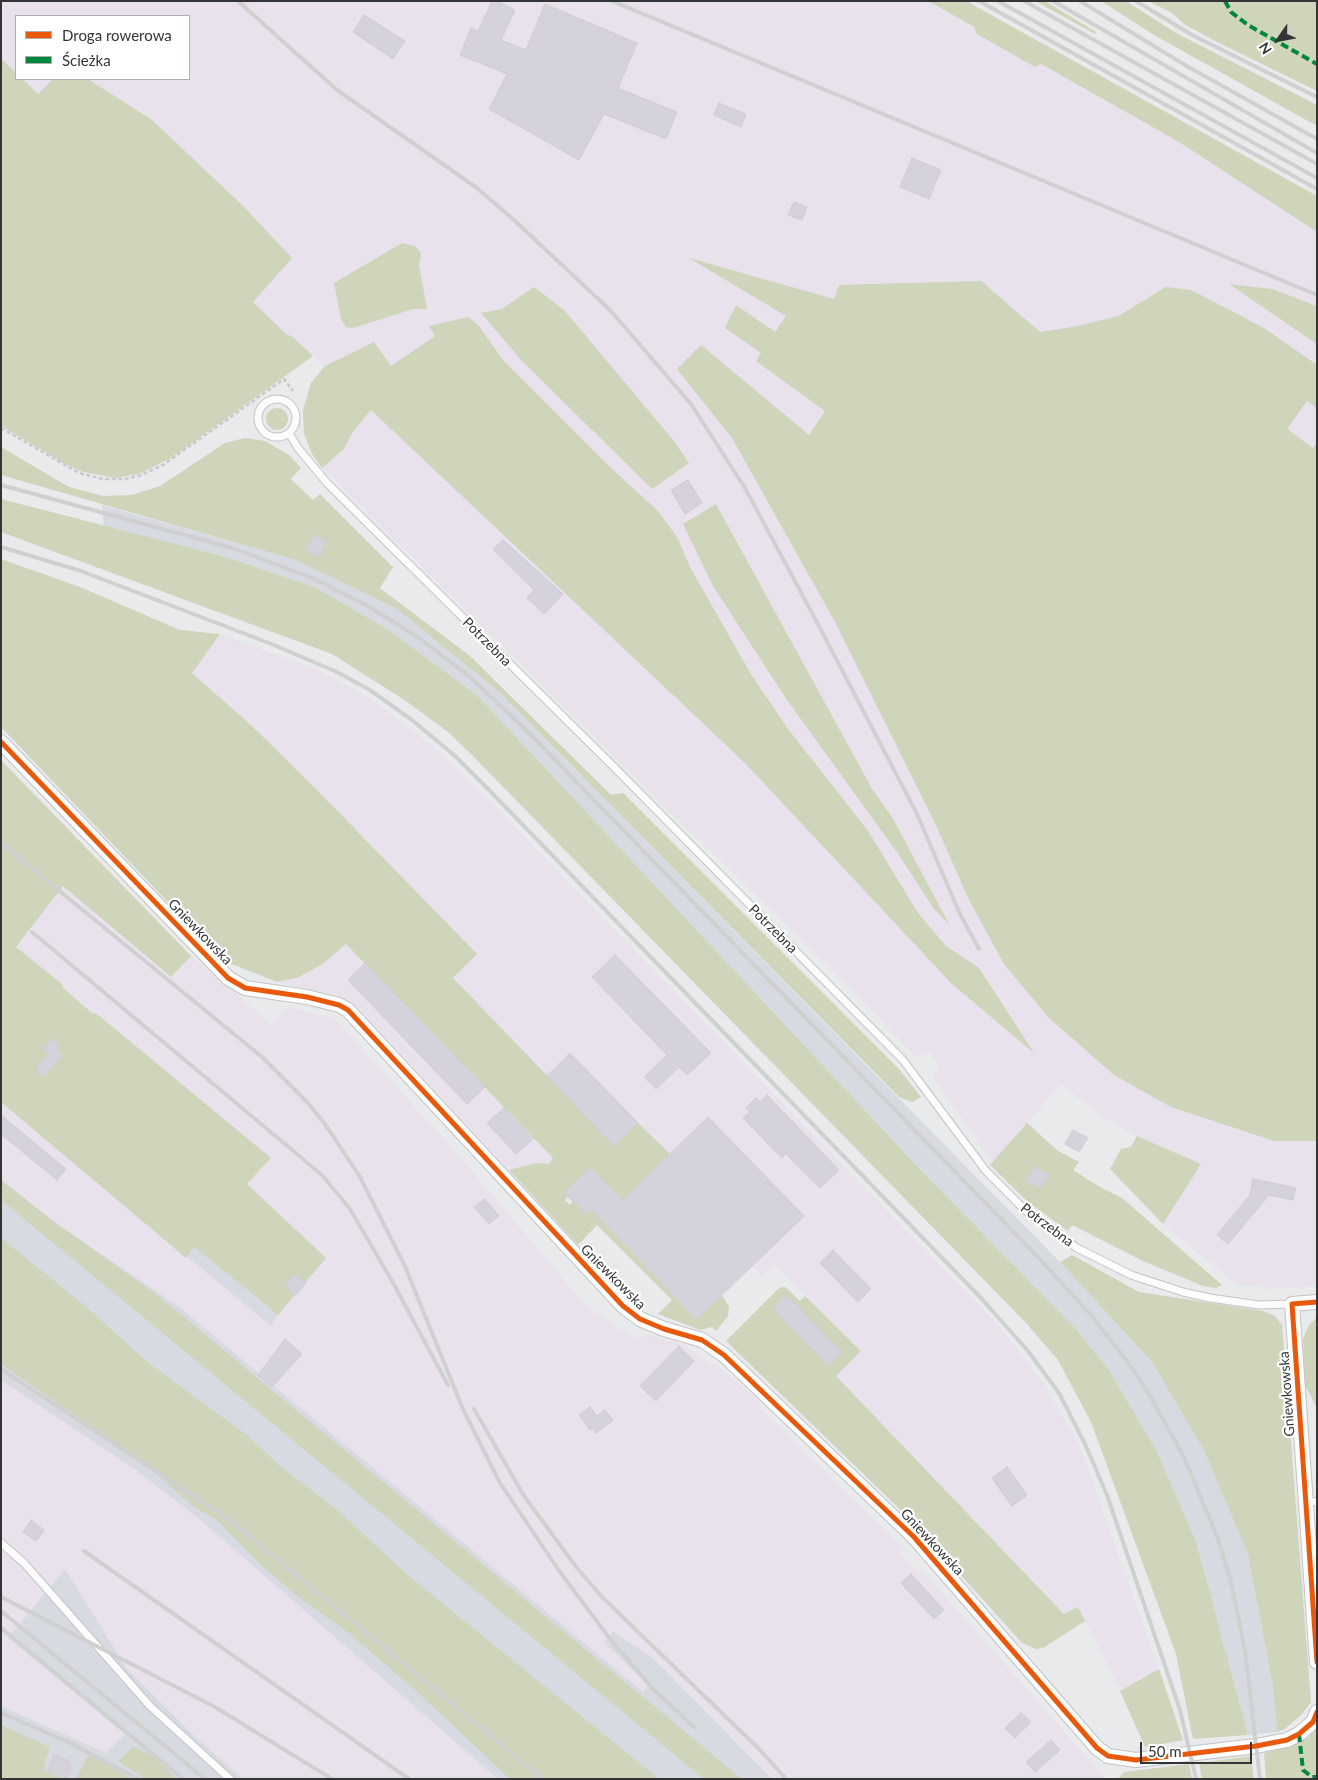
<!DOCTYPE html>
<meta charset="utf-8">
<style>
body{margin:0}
#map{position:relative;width:1318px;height:1780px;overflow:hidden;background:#e8eaec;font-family:Lato,sans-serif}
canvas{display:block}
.frame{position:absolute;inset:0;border:2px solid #333435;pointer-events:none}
.legend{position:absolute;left:15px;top:15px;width:175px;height:65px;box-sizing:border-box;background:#fff;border:1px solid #adaeae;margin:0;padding:6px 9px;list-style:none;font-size:15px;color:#333435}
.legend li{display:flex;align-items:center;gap:10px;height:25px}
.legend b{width:25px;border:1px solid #adaeae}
.north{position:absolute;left:1253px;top:15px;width:50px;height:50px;-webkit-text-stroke:4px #fff;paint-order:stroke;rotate:237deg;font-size:14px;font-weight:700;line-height:20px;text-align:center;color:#333435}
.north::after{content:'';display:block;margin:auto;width:18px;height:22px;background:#333435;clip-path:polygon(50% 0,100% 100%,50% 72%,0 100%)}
.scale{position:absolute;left:1140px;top:1742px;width:112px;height:22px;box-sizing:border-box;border:2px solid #333435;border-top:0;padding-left:6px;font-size:15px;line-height:18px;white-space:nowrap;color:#333435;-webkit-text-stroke:4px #fff;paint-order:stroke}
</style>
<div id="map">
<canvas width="1318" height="1780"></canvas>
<div class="frame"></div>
<ul class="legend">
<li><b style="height:6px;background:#e8590c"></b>Droga rowerowa</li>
<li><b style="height:6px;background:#00873e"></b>Ścieżka</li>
</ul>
<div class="north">N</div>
<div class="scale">50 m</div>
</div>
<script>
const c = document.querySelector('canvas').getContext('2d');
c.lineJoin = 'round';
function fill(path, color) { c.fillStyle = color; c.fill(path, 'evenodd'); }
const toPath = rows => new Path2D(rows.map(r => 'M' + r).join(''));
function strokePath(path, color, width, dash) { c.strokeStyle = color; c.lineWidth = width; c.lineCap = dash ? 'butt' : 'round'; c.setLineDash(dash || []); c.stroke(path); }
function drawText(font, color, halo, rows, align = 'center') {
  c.font = font + ' Lato,sans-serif'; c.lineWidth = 4.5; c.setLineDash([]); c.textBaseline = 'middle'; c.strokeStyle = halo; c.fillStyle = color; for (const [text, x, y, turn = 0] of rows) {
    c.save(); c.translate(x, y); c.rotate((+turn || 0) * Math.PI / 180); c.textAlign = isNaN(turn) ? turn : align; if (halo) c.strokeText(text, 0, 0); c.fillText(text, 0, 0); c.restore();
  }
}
fill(toPath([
 [102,505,296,560,397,609,500,693,1060,1262,1152,1362,1204,1451,1248,1554,1273,1687,1277,1732,1248,1735,1196,1541,1156,1450,1109,1370,1076,1329,917,1166,478,696,389,630,315,587,226,557,104,527],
 [1,1102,186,1257,194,1247,271,1309,277,1316,271,1326,604,1642,613,1631,654,1659,772,1779,1,1779]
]), '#d8dae1');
fill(toPath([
 [1,1,928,1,974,27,1035,67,1040,64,1179,142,1317,232,1317,1286,1269,1289,1253,1285,1239,1286,1163,1224,1201,1164,1137,1136,1103,1117,1061,1084,993,1162,932,1077,940,1066,929,1052,916,1057,832,969,654,796,322,468,344,449,352,433,371,409,293,337,286,334,23,79,189,79,189,16,16,16,16,73,1,58],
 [220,634,318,670,368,697,434,747,479,790,992,1319,1012,1342,1043,1383,1079,1444,1159,1669,1120,1691,1078,1607,1065,1614,836,1376,860,1351,775,1265,762,1277,656,1167,670,1154,614,1145,453,978,476,954,315,788,252,726,192,672],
 [63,886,171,977,191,956,271,1024,289,1007,336,1020,460,1157,585,1305,636,1339,645,1334,686,1346,712,1364,717,1365,758,1400,762,1410,904,1549,899,1552,913,1568,930,1579,1104,1777,1101,1779,772,1779,654,1659,613,1631,604,1642,648,1685,643,1692,179,1307,53,1221,1,1180,1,1102,271,1326,277,1316,326,1258,247,1184,271,1159,97,1014,92,1013,63,988,62,984,16,947],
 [346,944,553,1158,549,1164,537,1163,509,1170,355,1004,339,995,277,982,297,978,321,965],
 [1,1380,136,1470,196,1516,498,1779,243,1779,194,1736,127,1669,65,1569,8,1638,125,1734,106,1753,1,1706]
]), '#e9e1eb');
fill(toPath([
 [928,1,966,1,1317,196,1317,232,1179,142,1041,64,1035,67,977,34,974,27],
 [1035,1,1045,1,1096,32,1095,34],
 [1101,1,1126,1,1176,33,1317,105,1317,126,1154,35],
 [1148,1,1317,1,1317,91,1215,41,1184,24,1172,13],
 [1,58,16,73,16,79,23,79,38,94,53,79,88,79,152,120,243,206,292,258,253,302,286,334,293,337,313,356,171,458,139,474,115,478,83,472,67,465,1,426],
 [402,243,415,246,421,253,419,265,427,309,413,309,353,328,346,327,341,319,334,283],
 [689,258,834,299,839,285,981,281,1040,332,1078,326,1118,316,1166,287,1191,290,1264,328,1317,365,1317,408,1307,401,1287,429,1313,448,1317,442,1317,1141,1274,1141,1171,1107,1114,1075,1049,1018,1004,964,970,902,934,821,834,620,732,438,677,369,701,345,809,435,825,411,756,361,761,353,725,328,736,305,775,332,786,316],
 [1229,284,1272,289,1317,306,1317,344],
 [534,287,564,310,674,441,689,463,652,489,523,362,481,313,502,309],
 [468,317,478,325,503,360,612,469,658,511,677,537,691,569,752,676,788,729,868,831,918,913,946,946,979,968,1034,1053,952,984,744,762,371,410,352,433,344,449,322,468,312,454,304,434,303,410,311,383,325,366,374,342,391,366,435,336,429,326],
 '266 419a11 11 0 1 1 22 0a11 11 0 1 1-22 0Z',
 [245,438,265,441,289,455,301,468,291,479,313,500,320,494,393,567,380,588,470,656,611,795,623,793,899,1069,921,1097,912,1102,899,1097,500,693,397,609,296,560,1,475,1,447,69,487,103,496,132,495,160,486,225,443],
 [1,499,226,557,315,587,389,630,478,696,917,1166,1076,1329,1109,1370,1156,1450,1196,1541,1248,1735,1193,1739,1176,1654,1091,1422,1058,1360,1027,1324,472,755,448,732,406,701,332,654,1,532],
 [716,504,872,789,892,817,949,924,934,909,899,855,787,700,713,586,683,524],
 [1,559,80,587,180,630,220,634,192,673,252,726,315,788,477,954,453,978,614,1145,638,1123,670,1154,622,1201,590,1168,565,1192,568,1196,565,1200,570,1205,573,1201,586,1214,603,1198,614,1209,602,1221,696,1319,722,1295,729,1307,728,1316,716,1331,712,1327,700,1330,658,1314,672,1300,597,1225,578,1245,509,1170,537,1163,549,1164,553,1158,346,944,321,965,297,978,277,982,224,961,1,727],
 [1,760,191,956,171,977,63,886,16,947,62,984,63,988,92,1013,97,1014,271,1158,247,1184,326,1258,277,1316,271,1309,194,1247,186,1258,1,1102],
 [1027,1123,1058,1151,1079,1162,1073,1170,1098,1186,1122,1198,1222,1285,1216,1288,1203,1286,1143,1261,1072,1225,1068,1231,1028,1202,990,1165],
 [1137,1136,1201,1164,1163,1224,1110,1169,1121,1149,1131,1147],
 [1,1180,53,1221,157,1295,742,1779,704,1779,1,1200],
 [1,1238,84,1305,150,1364,247,1435,280,1466,336,1509,409,1576,659,1779,510,1779,414,1689,350,1634,291,1591,260,1564,217,1520,194,1507,145,1464,1,1364],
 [1072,1255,1139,1292,1263,1311,1275,1316,1282,1325,1311,1702,1303,1713,1285,1729,1277,1732,1273,1687,1248,1554,1204,1451,1152,1362,1060,1262],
 [785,1287,800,1301,805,1296,861,1351,836,1376,1064,1614,1078,1607,1085,1621,1043,1648,1036,1649,1022,1643,915,1524,726,1341,779,1288],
 [1317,1317,1317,1408,1305,1385,1303,1339,1309,1325],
 [1159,1669,1183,1740,1145,1747,1120,1691],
 [1,1725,50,1747,43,1770,64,1779,1,1779],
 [1317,1727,1317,1779,1266,1779,1264,1753,1285,1748,1308,1738],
 [133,1747,153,1756,177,1779,145,1779,118,1761],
 [88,1755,112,1767,132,1779,76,1779],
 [1251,1756,1254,1779,1202,1779,1199,1763],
 [1189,1764,1192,1779,1118,1779,1124,1772]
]), '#ced5ba');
const building = toPath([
 [492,1,497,1,515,10,501,40,526,50,545,4,637,43,618,88,677,112,666,139,604,114,579,160,489,109,507,74,460,55,471,28,478,31,492,1],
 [364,15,405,41,393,59,353,32,364,15],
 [719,103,746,114,741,127,714,115,719,103],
 [912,158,941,170,929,199,900,187,912,158],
 [794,202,807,207,802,220,788,215,794,202],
 [688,480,702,503,685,514,671,490,688,480],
 [314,535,327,541,319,557,306,551,314,535],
 [503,540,563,594,544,614,527,598,534,590,493,549,503,540],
 [615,955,711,1053,687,1075,679,1067,656,1089,644,1077,667,1055,592,977,615,955],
 [365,963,485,1087,467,1104,348,980,365,963],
 [52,1038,61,1046,57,1051,62,1055,44,1077,35,1069,48,1054,43,1049,52,1038],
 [570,1053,638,1123,614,1146,547,1076,570,1053],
 [767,1095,839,1170,820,1188,786,1154,782,1158,743,1118,750,1112,746,1108,756,1098,760,1102,767,1095],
 [504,1108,533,1139,516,1154,487,1123,504,1108],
 [1,1115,66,1169,57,1180,1,1134,1,1115],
 [708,1117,804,1216,697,1319,591,1209,586,1214,564,1193,590,1168,623,1200,708,1117],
 [1073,1130,1088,1138,1079,1152,1065,1144,1073,1130],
 [1034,1166,1049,1174,1041,1189,1026,1181,1034,1166],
 [1253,1179,1296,1188,1293,1200,1269,1195,1228,1244,1217,1235,1250,1195,1253,1179],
 [485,1199,499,1216,489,1224,474,1207,485,1199],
 [833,1250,871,1289,858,1302,820,1263,833,1250],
 [295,1274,306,1283,296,1295,285,1286,295,1274],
 [787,1295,842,1352,828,1366,773,1308,787,1295],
 [285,1339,302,1354,272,1387,258,1375,285,1339],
 [679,1346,694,1361,656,1401,640,1386,679,1346],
 [590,1407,597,1416,605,1410,613,1420,596,1433,593,1428,590,1430,579,1415,590,1407],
 [1007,1467,1027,1495,1012,1506,992,1478,1007,1467],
 [31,1520,44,1530,36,1541,23,1532,31,1520],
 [911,1574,944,1610,934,1619,901,1583,911,1574],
 [1021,1713,1031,1722,1015,1738,1005,1728,1021,1713],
 [1051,1740,1060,1750,1035,1772,1026,1762,1051,1740],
 [54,1755,69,1761,67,1764,71,1766,67,1778,48,1771,54,1755]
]);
fill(building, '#d6d2dc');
strokePath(building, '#ceced0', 1);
const lane = toPath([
 '258 418a19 19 0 1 1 38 0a19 19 0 1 1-38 0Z',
 [289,433,298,448,327,483,613,766,903,1060,986,1171,1027,1212,1077,1248,1131,1275,1183,1292,1210,1298,1259,1305,1292,1304],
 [1305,1501,1317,1502],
 [1,1543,24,1563,150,1706,230,1779]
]);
const street = toPath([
 [1,742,228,978,245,988,307,997,339,1005,348,1010,623,1306,640,1319,664,1329,702,1340,724,1355,914,1537,1097,1748,1108,1756,1136,1760,1256,1746,1287,1740,1299,1734,1313,1722,1317,1712],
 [1317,1302,1292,1304,1317,1662]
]);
strokePath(lane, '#c3c4c6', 9);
strokePath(street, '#c3c4c6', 16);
strokePath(toPath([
 [1,428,79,473,103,479,125,479,141,475,163,465,284,379,293,391]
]), '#c9c9cb', 2.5, [4, 2.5]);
strokePath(lane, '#fcfcfc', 7);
strokePath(street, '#fcfcfc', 14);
strokePath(toPath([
 [238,1,337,90,477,188,514,220,610,310,691,404,745,488,819,626,917,814,959,912,979,949],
 [612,1,1317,295],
 [979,1,1317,189],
 [998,1,1317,178],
 [1024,1,1317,164],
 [1053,1,1317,153],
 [1080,1,1185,65,1317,139],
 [1136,1,1192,35,1317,97],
 [1,485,232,548,315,579,368,606,419,638,470,677,527,731,1036,1255,1090,1314,1127,1361,1149,1394,1184,1457,1218,1539,1230,1578,1245,1651,1260,1779],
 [1,547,81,571,269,643,337,672,370,690,412,720,455,756,489,790,981,1298,1028,1351,1059,1393,1085,1444,1107,1495,1180,1710,1196,1779],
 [1,843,262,1057,307,1102,325,1124,360,1177,404,1264,463,1409,500,1483,560,1572,610,1639,652,1688,695,1728],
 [32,932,322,1175,350,1209,392,1281,448,1385],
 [1,1369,231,1521,543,1779],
 [474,1409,524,1496,577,1568,602,1597,760,1750,786,1779],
 [84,1551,409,1779],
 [1,1597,215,1707,332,1779],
 [1,1611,205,1779],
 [1,1628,183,1779],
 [1,1713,68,1742,138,1779]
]), '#d0d0d1', 4);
strokePath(toPath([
 [1225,1,1231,12,1248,25,1317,64],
 [1299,1734,1303,1770,1312,1777,1317,1777]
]), '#00873e', 4, [8, 4]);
strokePath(toPath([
 [1,742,228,978,245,988,307,997,339,1005,348,1010,623,1306,640,1319,664,1329,702,1340,724,1355,914,1537,1097,1748,1108,1756,1136,1760,1256,1746,1287,1740,1299,1734,1313,1722,1317,1712],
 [1317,1302,1292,1304,1317,1662]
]), '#e8590c', 5);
drawText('14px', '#333435', '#fff', [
 ["Potrzebna",487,642,45],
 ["Potrzebna",773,929,45],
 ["Gniewkowska",200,932,46],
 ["Potrzebna",1047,1225,37],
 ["Gniewkowska",613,1277,45],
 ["Gniewkowska",1287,1394,-94],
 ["Gniewkowska",932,1542,47]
]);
</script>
